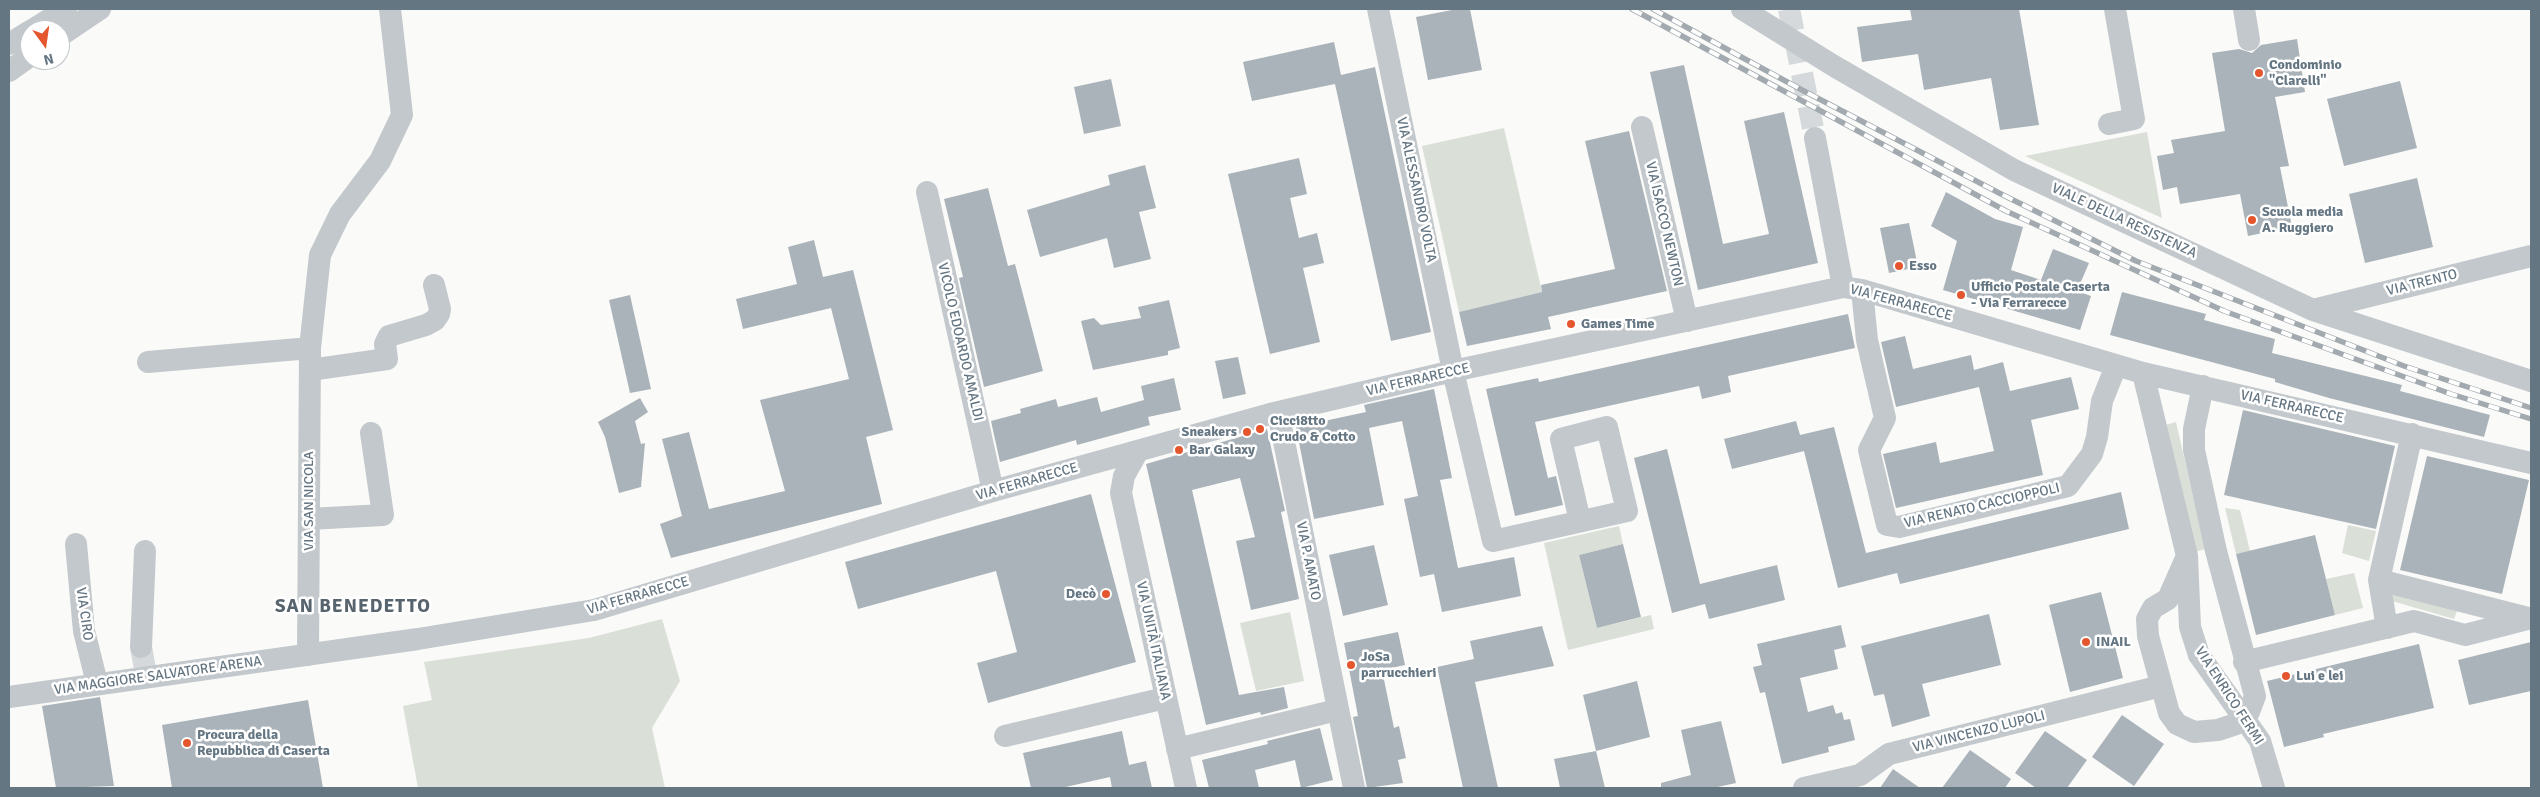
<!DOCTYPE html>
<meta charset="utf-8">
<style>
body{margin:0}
#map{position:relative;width:2540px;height:797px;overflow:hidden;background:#fafaf8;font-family:Signika,sans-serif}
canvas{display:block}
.frame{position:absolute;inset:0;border:10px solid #657683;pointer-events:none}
.north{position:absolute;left:20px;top:20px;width:50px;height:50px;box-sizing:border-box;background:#fff;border:1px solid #c1c8cd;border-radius:50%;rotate:166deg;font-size:14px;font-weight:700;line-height:20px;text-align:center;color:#657683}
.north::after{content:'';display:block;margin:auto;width:18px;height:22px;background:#e4572e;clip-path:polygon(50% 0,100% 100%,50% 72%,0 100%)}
</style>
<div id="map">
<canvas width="2540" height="797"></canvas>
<div class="frame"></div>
<div class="north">N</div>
</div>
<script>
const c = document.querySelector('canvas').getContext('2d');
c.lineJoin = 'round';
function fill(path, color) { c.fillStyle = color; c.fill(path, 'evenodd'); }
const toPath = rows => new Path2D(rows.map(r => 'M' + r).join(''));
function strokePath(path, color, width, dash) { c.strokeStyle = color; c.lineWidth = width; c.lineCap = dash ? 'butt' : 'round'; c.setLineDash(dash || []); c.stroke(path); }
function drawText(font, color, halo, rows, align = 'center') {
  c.font = font + ' Signika,sans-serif'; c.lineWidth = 5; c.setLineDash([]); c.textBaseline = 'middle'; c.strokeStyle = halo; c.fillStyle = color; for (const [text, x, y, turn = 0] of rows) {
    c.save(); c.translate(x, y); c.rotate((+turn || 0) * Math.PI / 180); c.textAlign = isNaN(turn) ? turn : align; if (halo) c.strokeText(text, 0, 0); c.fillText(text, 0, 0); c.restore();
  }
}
fill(toPath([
 [1504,128,1542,292,1459,312,1422,146],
 [2147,132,2162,218,2025,156],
 [2176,422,2205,549,2195,552,2165,425],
 [2225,508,2240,510,2250,551,2236,554],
 [2348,525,2376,531,2369,561,2342,553],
 [1619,526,1623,544,1579,555,1597,628,1651,615,1654,629,1568,650,1544,543],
 [2354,573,2363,608,2335,615,2326,579],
 [2393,592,2457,611,2454,619,2392,601],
 [1290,612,1304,681,1256,691,1240,623],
 [662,619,680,681,652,728,665,788,418,788,403,706,432,700,424,662,589,638]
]), '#dadfd7');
fill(toPath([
 [1457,9,1470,9,1482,70,1428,80,1416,17],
 [1910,9,2019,9,2039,125,2000,130,1991,78,1924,90,1918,54,1862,62,1857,27,1912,20],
 [2297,39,2305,92,2275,97,2289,166,2280,167,2292,227,2248,236,2240,194,2180,204,2177,187,2163,190,2157,156,2174,153,2171,140,2225,131,2212,53,2239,49,2252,53,2261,45],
 [1334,42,1341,75,1375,67,1431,332,1391,341,1335,84,1252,101,1243,62],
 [1684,65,1723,244,1769,234,1744,121,1784,112,1818,263,1698,290,1650,72],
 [1111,79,1121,126,1084,134,1074,87],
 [2400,81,2417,148,2344,166,2327,99],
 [1629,131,1667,291,1548,317,1551,329,1467,346,1459,312,1542,292,1541,285,1615,269,1585,141],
 [1299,158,1307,194,1290,198,1299,238,1317,233,1324,263,1303,268,1320,342,1270,354,1228,174],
 [1145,165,1156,208,1139,212,1151,259,1114,268,1107,238,1040,257,1027,210,1110,185,1108,175],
 [2417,178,2433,247,2365,263,2349,194],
 [988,188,1008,266,1015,264,1043,371,984,387,959,278,963,277,944,199],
 [1946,192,1995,219,2023,227,2011,270,2041,280,2053,249,2089,263,2077,291,2091,296,2080,330,1943,290,1957,241,1931,226],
 [1909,223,1918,267,1889,273,1880,228],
 [814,240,823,277,853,270,893,430,866,437,882,504,671,558,660,524,682,516,662,439,689,432,709,509,785,491,760,400,849,379,831,308,743,329,736,299,797,284,788,247],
 [2122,292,2206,314,2204,320,2275,339,2272,353,2402,385,2400,391,2490,415,2484,437,2329,398,2275,382,2275,379,2110,335],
 [630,295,651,389,630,393,609,300],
 [1169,300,1180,348,1168,351,1168,355,1093,370,1081,321,1094,318,1101,325,1141,318,1138,307],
 [1848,314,1855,348,1728,376,1731,392,1702,399,1699,386,1535,422,1548,478,1556,476,1563,505,1515,516,1486,389,1538,378,1539,382],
 [1905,336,1913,369,1971,355,1974,370,2003,362,2010,391,2071,377,2079,409,2031,420,2043,475,1896,508,1883,454,1936,442,1940,463,1994,451,1979,387,1896,407,1881,342],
 [1238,357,1246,394,1223,399,1215,361],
 [1174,378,1181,410,1148,417,1150,425,1077,445,1076,440,1000,462,991,421,1021,413,1020,409,1056,399,1058,407,1097,397,1101,412,1144,400,1141,386],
 [1434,389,1452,478,1440,480,1458,568,1514,557,1521,596,1442,612,1434,574,1420,577,1404,499,1418,496,1402,421,1369,428,1384,505,1314,519,1296,427,1366,412,1364,405],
 [640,398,648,412,635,421,641,444,645,443,641,487,619,493,605,437,598,422],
 [2243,410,2395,446,2376,529,2224,495],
 [1796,421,1800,435,1834,427,1866,553,2121,492,2129,529,1900,584,1897,573,1838,588,1804,451,1732,469,1724,439],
 [1267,429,1285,511,1281,512,1299,599,1251,610,1236,541,1255,537,1240,478,1192,490,1239,695,1284,687,1288,708,1261,715,1260,712,1206,725,1146,464],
 [1667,449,1700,584,1777,565,1785,600,1709,619,1705,604,1672,613,1634,458],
 [2427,456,2529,480,2502,594,2400,570],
 [1091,494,1136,662,988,703,977,663,1017,652,996,571,858,609,845,562],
 [2315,535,2335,615,2256,635,2236,554],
 [1623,544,1641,617,1597,628,1579,555],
 [1374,545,1388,605,1343,616,1329,555],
 [2101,592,2123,678,2070,692,2049,605],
 [1989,614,2001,665,1922,684,1930,716,1892,727,1884,694,1874,696,1861,646],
 [1841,625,1846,647,1834,650,1838,669,1800,678,1808,712,1833,705,1836,714,1842,712,1844,720,1850,719,1855,740,1828,747,1829,752,1782,764,1765,692,1760,693,1753,667,1762,665,1757,644],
 [1542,626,1554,666,1475,682,1498,788,1463,788,1437,667,1474,659,1470,641],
 [1398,632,1405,665,1382,670,1394,728,1399,726,1406,758,1398,760,1403,783,1367,788,1353,717,1358,716,1344,643],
 [2531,642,2531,691,2469,705,2458,660],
 [2419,644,2434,708,2323,734,2324,737,2284,747,2267,681],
 [1637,681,1650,737,1596,751,1583,695],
 [100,697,114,786,56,788,42,706],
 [308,700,323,788,172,788,162,725],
 [2122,715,2164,744,2134,786,2092,757],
 [1721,721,1736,783,1713,788,1661,788,1661,783,1691,775,1681,730],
 [1320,728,1333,780,1301,788,1295,760,1255,770,1259,788,1209,788,1202,760,1268,744,1267,741],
 [1122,731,1129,765,1146,761,1152,788,1112,788,1110,777,1061,788,1031,788,1023,753],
 [2045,731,2087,760,2067,788,2036,788,2015,773],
 [1970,750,2011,779,2005,788,1942,788],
 [1596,751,1605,788,1560,788,1554,759],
 [1893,769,1920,788,1880,788]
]), '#aab3b9');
strokePath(toPath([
 [1789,9,1815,138],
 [141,647,145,669]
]), '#d5d9db', 22, [22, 11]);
strokePath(toPath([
 [1378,9,1453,371,1493,541,1627,511,1607,427,1561,439,1580,521],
 [1742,9,1834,66,2014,170,2313,310,2531,381],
 [2244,9,2249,40],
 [32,30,66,9],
 [60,36,100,9],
 [9,44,30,31],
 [9,71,30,56],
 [2109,124,2134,119,2115,9],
 [1642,127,1687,321],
 [1815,138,1843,287],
 [927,192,993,491],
 [1862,290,1867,340,1885,418,1869,450,1887,525,1899,527,2068,486,2092,454,2097,437,2102,401,2116,366],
 [2313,310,2531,256],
 [148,362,310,348],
 [310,370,387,359,385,344,389,336,426,325,435,320,439,314,440,309,434,285],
 [2143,373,2187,556,2190,627,2199,655],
 [1278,412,1354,788],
 [1138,451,1124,476,1121,493,1186,788],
 [309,519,383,515,371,433],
 [76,544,84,631,97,683],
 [2187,556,2168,599,2153,608,2147,619,2148,636,2169,713,2177,724,2194,732,2218,730,2236,724,2249,712,2255,696,2216,551,2194,450,2194,429,2203,386],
 [2379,580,2528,618],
 [2387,628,2379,580,2412,434],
 [141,647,145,551],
 [308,655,310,348,320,255,340,214,380,161,402,115,390,9],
 [2244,662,2414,621,2465,635,2531,618],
 [9,697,418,639,594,610,993,491,1270,414,1453,371,1843,287,1862,290,2143,373,2531,463],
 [1005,736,1165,698],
 [1177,749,1337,710],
 [1804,788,1860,775,1889,754,2161,686]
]), '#c3c8cc', 22);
const rail = toPath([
 [1632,9,2006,211,2224,311,2451,394,2531,419],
 [1653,9,1802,90,2001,194,2136,261,2404,366,2531,408]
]);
strokePath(rail, '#a2aab0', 5.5);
strokePath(rail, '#fff', 4, [11]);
strokePath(toPath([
 [2199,655,2260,741,2274,788]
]), '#c3c8cc', 22);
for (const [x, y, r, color] of [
 [2259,73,5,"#e4572e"],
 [2252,220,5,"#e4572e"],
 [1899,266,5,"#e4572e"],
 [1961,295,5,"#e4572e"],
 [1571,324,5,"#e4572e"],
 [1260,429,5,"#e4572e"],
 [1247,432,5,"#e4572e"],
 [1179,450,5,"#e4572e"],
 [1106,594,5,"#e4572e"],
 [2086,642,5,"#e4572e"],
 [1351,665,5,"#e4572e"],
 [2286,676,5,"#e4572e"],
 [187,743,5,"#e4572e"]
]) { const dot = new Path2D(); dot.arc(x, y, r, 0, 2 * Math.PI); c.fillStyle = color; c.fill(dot); strokePath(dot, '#fff', 2); }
drawText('bold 14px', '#657683', '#fff', [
 ["Condominio",2269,65],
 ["\"Clarelli\"",2269,81],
 ["Scuola media",2262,212],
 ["A. Ruggiero",2262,228],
 ["Esso",1909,266],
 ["Ufficio Postale Caserta",1971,287],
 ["- Via Ferrarecce",1971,303],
 ["Games Time",1581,324],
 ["Cicci8tto",1270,421],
 ["Crudo & Cotto",1270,437],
 ["Sneakers",1237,432,"right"],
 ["Bar Galaxy",1189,450],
 ["Decò",1096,594,"right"],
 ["INAIL",2096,642],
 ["JoSa",1361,657],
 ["parrucchieri",1361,673],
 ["Lui e lei",2296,676],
 ["Procura della",197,735],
 ["Repubblica di Caserta",197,751]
], 'left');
drawText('14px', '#657683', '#fff', [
 ["VIA ALESSANDRO VOLTA",1416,190,78],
 ["VIALE DELLA RESISTENZA",2124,221,25],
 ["VIA ISACCO NEWTON",1664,224,77],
 ["VIA TRENTO",2422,283,-14],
 ["VIA FERRARECCE",1901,303,15],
 ["VICOLO EDOARDO AMALDI",960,342,77],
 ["VIA FERRARECCE",1418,380,-13],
 ["VIA FERRARECCE",2292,407,13],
 ["VIA FERRARECCE",1027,482,-16],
 ["VIA SAN NICOLA",309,501,-90],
 ["VIA RENATO CACCIOPPOLI",1982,506,-13],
 ["VIA P. AMATO",1308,561,79],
 ["VIA FERRARECCE",638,596,-16],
 ["VIA CIRO",84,614,82],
 ["VIA UNITÀ ITALIANA",1153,641,78],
 ["VIA MAGGIORE SALVATORE ARENA",158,676,-8],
 ["VIA ENRICO FERMI",2229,696,57],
 ["VIA VINCENZO LUPOLI",1979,732,-14]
]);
c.letterSpacing = '1px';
drawText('bold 19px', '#57646e', '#fff', [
 ["SAN BENEDETTO",353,607]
]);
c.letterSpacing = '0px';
</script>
